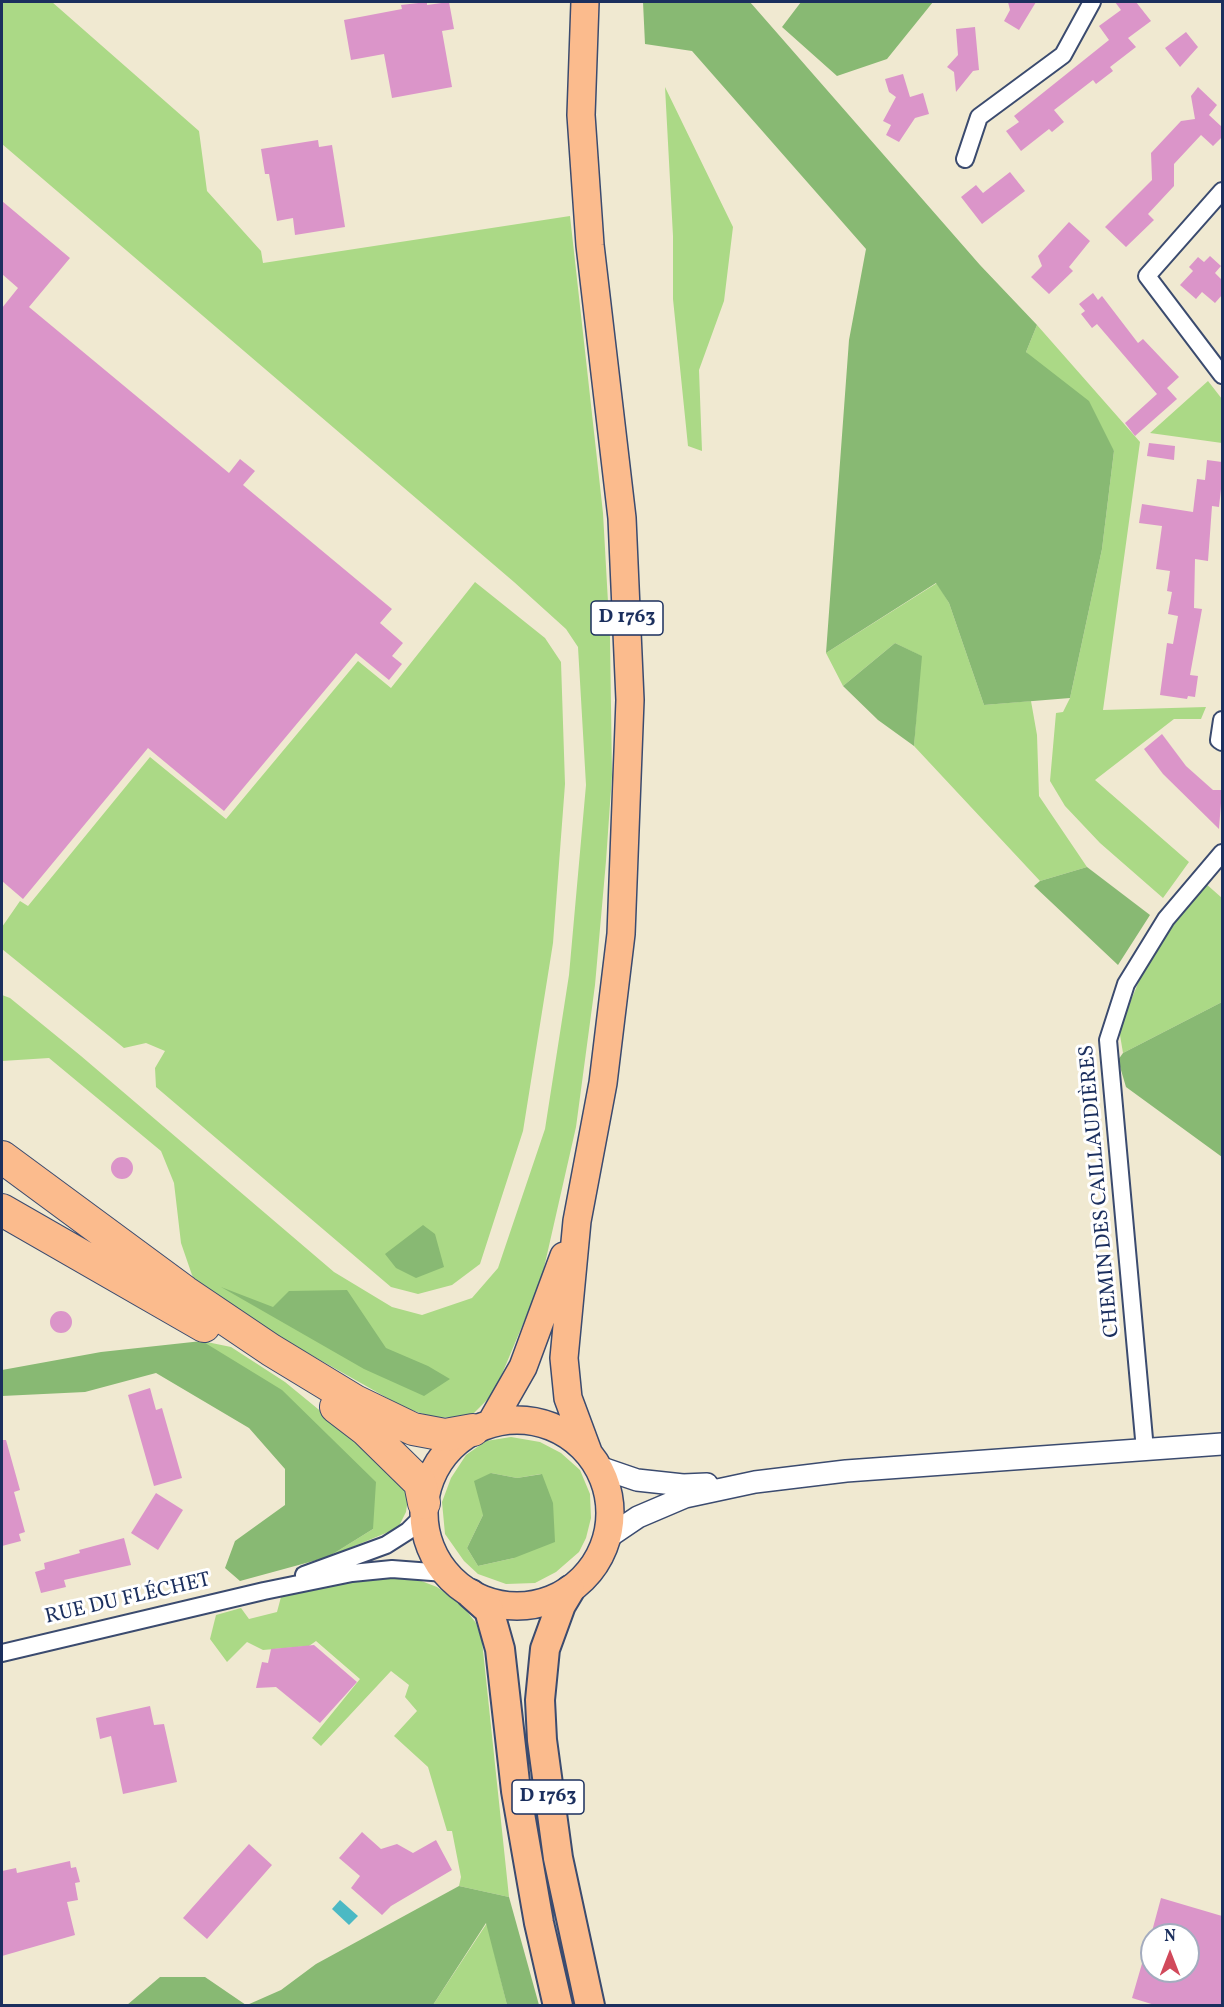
<!DOCTYPE html>
<meta charset="utf-8">
<style>
body{margin:0}
#map{position:relative;width:1224px;height:2007px;overflow:hidden;background:#f0e9d1;font-family:Vollkorn,serif}
canvas{display:block}
.frame{position:absolute;inset:0;border:3px solid #1b2f5e;pointer-events:none}
.north{position:absolute;left:1140px;top:1923px;width:60px;height:60px;box-sizing:border-box;background:#fff;border:2px solid #a4acbf;border-radius:50%;rotate:0deg;font-size:16px;font-weight:700;line-height:24px;text-align:center;color:#1b2f5e}
.north::after{content:'';display:block;margin:auto;width:21px;height:27px;background:#d1495b;clip-path:polygon(50% 0,100% 100%,50% 72%,0 100%)}
</style>
<div id="map">
<canvas width="1224" height="2007"></canvas>
<div class="frame"></div>
<div class="north">N</div>
</div>
<script>
const c = document.querySelector('canvas').getContext('2d');
c.lineJoin = 'round';
function fill(path, color) { c.fillStyle = color; c.fill(path, 'evenodd'); }
const toPath = rows => new Path2D(rows.map(r => 'M' + r).join(''));
function strokePath(path, color, width, dash) { c.strokeStyle = color; c.lineWidth = width; c.lineCap = dash ? 'butt' : 'round'; c.setLineDash(dash || []); c.stroke(path); }
function drawText(font, color, halo, rows, align = 'center') {
  c.font = font + ' Vollkorn,serif'; c.lineWidth = 6; c.setLineDash([]); c.textBaseline = 'middle'; c.strokeStyle = halo; c.fillStyle = color; for (const [text, x, y, turn = 0] of rows) {
    c.save(); c.translate(x, y); c.rotate((+turn || 0) * Math.PI / 180); c.textAlign = isNaN(turn) ? turn : align; if (halo) c.strokeText(text, 0, 0); c.fillText(text, 0, 0); c.restore();
  }
}
fill(toPath([
 [2,2,52,2,199,131,207,191,261,251,263,263,570,216,603,513,610,638,612,775,606,861,595,985,576,1127,541,1281,494,1393,471,1416,436,1418,405,1408,205,1295,192,1275,181,1243,174,1183,161,1151,49,1058,2,1061,2,995,10,998,81,1056,334,1272,392,1307,422,1315,472,1298,498,1268,545,1129,569,975,586,785,578,647,566,629,514,582,2,144],
 [665,87,733,227,724,301,699,370,702,451,688,446,673,299,673,236],
 [1037,325,1140,442,1103,710,1206,707,1201,719,1174,719,1095,780,1189,862,1163,898,1100,843,1065,806,1050,781,1056,713,1063,712,1070,698,1102,549,1114,451,1026,352],
 [1208,381,1222,399,1222,443,1150,433],
 [475,582,545,638,561,662,565,784,553,943,523,1131,480,1264,452,1285,418,1294,391,1287,156,1087,155,1068,165,1051,146,1043,124,1048,2,949,2,927,20,901,28,906,150,757,226,819,358,661,391,688],
 [937,583,949,603,984,705,1031,701,1037,735,1039,796,1087,867,1040,881,914,746,921,656,895,643,843,686,826,653],
 [1205,883,1222,898,1222,1002,1123,1053,1119,1029,1144,969,1166,928],
 [202,1341,231,1347,285,1382,395,1472,408,1498,406,1512,398,1528,328,1557,373,1529],
 [511,1437,540,1442,561,1453,580,1470,590,1494,591,1518,586,1538,579,1552,556,1572,535,1583,506,1584,478,1574,464,1561,445,1534,442,1502,451,1478,466,1455,486,1441],
 [491,1473,517,1478,541,1474,514,1558,478,1566,467,1548,483,1515],
 [411,1577,437,1587,462,1605,476,1623,482,1641,509,1897,459,1886,461,1877,452,1831,447,1831,428,1767,394,1736,417,1711,405,1697,409,1685,391,1671,321,1746,312,1738,360,1679,316,1641,309,1646,263,1650,247,1642,227,1662,210,1639,216,1615,241,1608,249,1619,277,1612,281,1597,358,1578],
 [487,1923,507,2005,433,2005]
]), '#abd986');
fill(toPath([
 [643,2,750,2,980,265,1037,325,1026,352,1089,401,1114,451,1102,549,1070,698,984,705,949,603,936,583,826,653,849,340,866,249,692,51,645,44],
 [801,2,933,2,887,59,837,76,782,27],
 [895,643,922,656,914,746,878,720,843,686],
 [1087,867,1150,915,1118,965,1034,886,1040,881],
 [1222,1002,1222,1157,1126,1087,1118,1060,1123,1053],
 [423,1225,435,1234,444,1267,416,1278,396,1268,385,1254],
 [221,1287,273,1307,289,1291,347,1290,386,1348,428,1366,450,1379,424,1396,364,1369],
 [202,1341,282,1390,376,1482,373,1529,328,1557,240,1581,225,1568,235,1541,285,1505,285,1469,249,1428,156,1373,85,1392,2,1396,2,1370,101,1352],
 [491,1473,517,1478,542,1474,553,1503,555,1542,514,1558,478,1566,467,1548,483,1515,474,1481],
 [459,1886,509,1897,539,2005,507,2005,486,1923,433,2005,247,2005,281,1990,316,1964],
 [160,1977,205,1977,246,2005,127,2005]
]), '#88b973');
fill(toPath([
 [340,1900,358,1916,349,1925,332,1909]
]), '#4bb9c4');
fill(toPath([
 [427,2,427,5,449,2,454,29,442,31,452,87,392,98,384,54,351,60,344,20,402,9,401,5],
 [1008,2,1036,2,1019,30,1004,21,1010,10],
 [1115,2,1136,2,1151,21,1128,38,1136,47,1110,67,1113,71,1096,84,1093,80,1054,110,1064,122,1052,132,1049,129,1021,151,1006,131,1019,122,1014,116,1109,40,1099,26,1121,10],
 [975,27,979,70,973,71,956,92,954,72,947,67,958,55,956,29],
 [1186,32,1198,47,1180,67,1165,48],
 [903,74,910,97,923,93,929,114,915,118,899,142,886,135,891,125,883,121,896,97,889,92,885,79],
 [1198,87,1217,105,1209,115,1222,127,1222,137,1213,146,1201,135,1174,164,1174,186,1148,214,1154,220,1126,247,1105,227,1152,180,1151,153,1181,121,1195,119,1191,96],
 [318,140,319,147,332,145,345,227,295,235,293,218,277,221,269,174,265,174,261,149],
 [1010,172,1025,191,982,224,961,197,976,185,983,193],
 [2,201,70,258,29,307,229,473,240,459,255,471,243,485,392,609,380,623,403,643,392,656,402,664,389,680,356,653,224,811,148,748,23,899,2,881,2,308,18,288,2,274],
 [1069,222,1090,241,1069,267,1073,271,1049,294,1031,277,1042,266,1038,256],
 [1210,256,1221,266,1215,273,1222,280,1222,295,1215,303,1202,292,1196,299,1180,285,1193,271,1189,267,1198,257,1204,262],
 [1093,293,1098,300,1102,296,1138,343,1143,339,1179,377,1167,388,1177,399,1135,436,1125,423,1157,394,1097,324,1092,328,1081,314,1085,311,1079,304],
 [1149,443,1175,446,1174,460,1147,456],
 [1207,460,1222,462,1222,480,1219,507,1212,506,1208,561,1195,559,1194,608,1202,609,1190,675,1198,676,1195,697,1188,696,1187,699,1160,695,1167,643,1173,644,1178,616,1168,614,1172,592,1167,591,1170,571,1156,569,1162,526,1139,523,1142,504,1193,512,1197,479,1205,480],
 [1162,734,1186,766,1213,790,1222,790,1219,829,1163,774,1144,749],
 '111 1168a11 11 0 1 1 22 0a11 11 0 1 1-22 0Z',
 '50 1322a11 11 0 1 1 22 0a11 11 0 1 1-22 0Z',
 [150,1388,156,1410,162,1408,182,1478,154,1486,128,1395],
 [2,1440,6,1440,20,1490,14,1492,25,1532,19,1534,21,1541,2,1546],
 [156,1493,183,1510,158,1550,131,1533],
 [124,1538,131,1565,64,1580,66,1587,41,1593,35,1572,45,1569,44,1563,80,1553,79,1550],
 [314,1645,357,1682,320,1723,276,1687,256,1688,262,1662,268,1663,271,1649],
 [150,1706,154,1725,164,1724,177,1782,123,1794,111,1736,100,1739,96,1718],
 [362,1832,381,1849,397,1844,413,1853,436,1840,452,1870,391,1906,382,1915,351,1888,360,1876,339,1858],
 [249,1844,272,1865,207,1939,183,1918],
 [70,1861,71,1868,76,1867,80,1882,75,1883,78,1900,67,1902,75,1935,2,1956,2,1871,16,1868,17,1873],
 [1161,1898,1222,1916,1222,2006,1158,2006,1132,1998,1148,1943,1152,1944,1152,1971,1188,1971,1188,1935,1151,1935]
]), '#db95c9');
const minor = toPath([
 [965,159,979,117,1063,55,1092,2],
 [1222,191,1147,276,1222,375],
 [1222,720,1219,740,1222,742],
 [1145,1450,1108,1040,1126,984,1166,919,1222,853],
 [304,1575,386,1545,408,1531,424,1515],
 [2,1653,264,1591,352,1573,392,1569,445,1573]
]);
const tertiary = toPath([
 [599,1467,637,1480,683,1485,707,1484],
 [607,1538,638,1517,685,1497,755,1482,846,1471,1222,1444]
]);
const primary = toPath([
 [585,2,581,115,590,245,622,518,630,700,621,934,603,1083,577,1221,564,1358,568,1398,588,1452],
 '424 1513a93 93 0 1 1 186 0a93 93 0 1 1-186 0Z',
 [491,1423,523,1367,564,1256]
]);
const trunk = toPath([
 [570,1590,561,1605,545,1649,540,1700,542,1740,558,1858,590,2006],
 [471,1594,489,1610,500,1649,516,1791,539,1923,558,2006]
]);
const motorway = toPath([
 [2,1157,185,1292,271,1350,355,1401,413,1429,445,1435,473,1430],
 [2,1210,204,1326],
 [336,1407,366,1430,420,1483,424,1503]
]);
strokePath(minor, '#3b4b6f', 20);
strokePath(tertiary, '#3b4b6f', 24);
strokePath(primary, '#3b4b6f', 30);
strokePath(trunk, '#3b4b6f', 32);
strokePath(motorway, '#3b4b6f', 34);
strokePath(minor, '#fff', 16);
strokePath(tertiary, '#fff', 21);
strokePath(primary, '#fbbb8d', 27);
strokePath(trunk, '#fbbb8d', 28);
strokePath(motorway, '#fbbb8d', 32);
for (const [x, y, w] of [
 [627,618,72],
 [548,1797,72]
]) { const box = new Path2D(); box.roundRect(x - w / 2, y - 17, w, 34, 4.5); c.fillStyle = '#fff'; c.fill(box); strokePath(box, '#1b2f5e', 1.5); }
drawText('bold 20px', '#1b2f5e', null, [
 ["D 1763",627,618],
 ["D 1763",548,1797]
]);
drawText('21px', '#1b2f5e', '#fff', [
 ["CHEMIN DES CAILLAUDIÈRES",1101,1191,-95],
 ["RUE DU FLÉCHET",128,1600,-13]
]);
</script>
